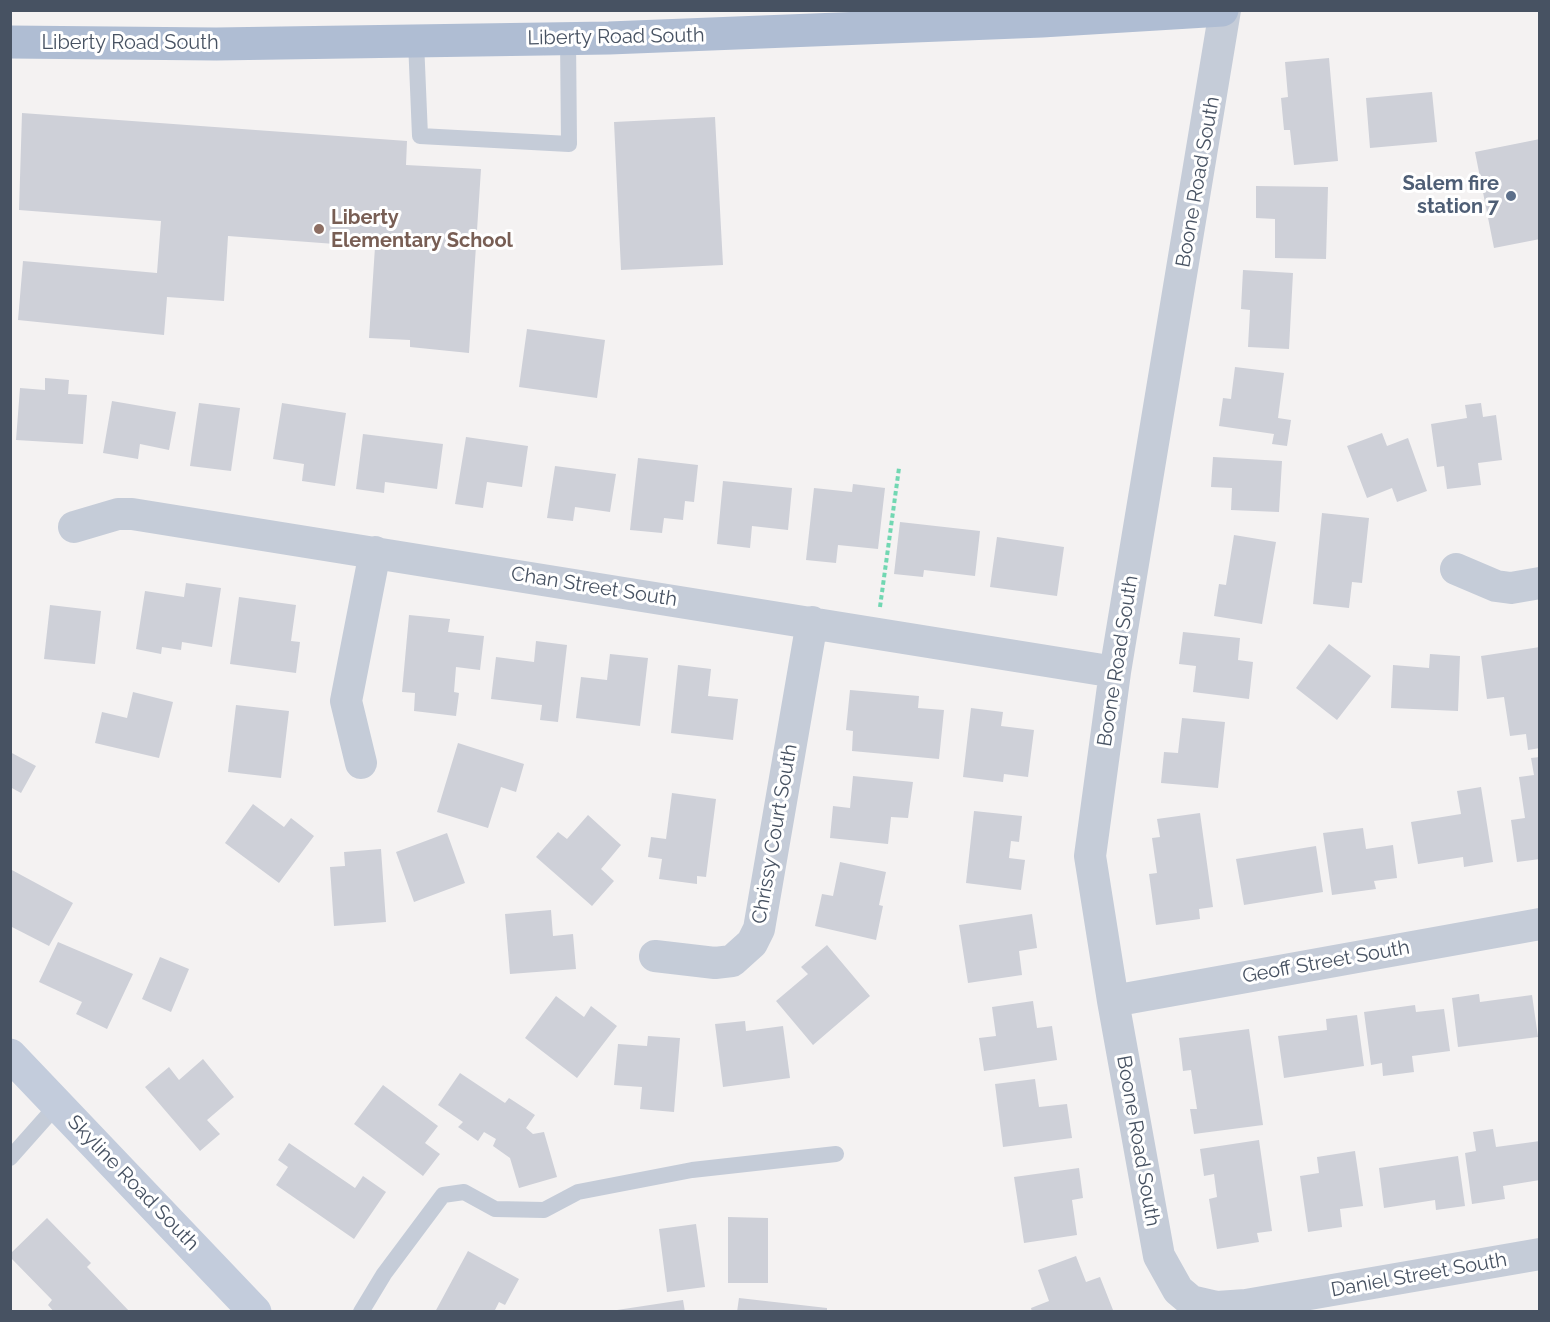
<!DOCTYPE html>
<style>
body{margin:0}
#map{position:relative;width:1550px;height:1322px;overflow:hidden;background:#f4f2f2;font-family:Raleway,sans-serif}
canvas{display:block}
.frame{position:absolute;inset:0;border:12px solid #475262;pointer-events:none}
</style>
<div id="map">
<canvas width="1550" height="1322"></canvas>
<div class="frame"></div>
</div>
<script>
const c = document.querySelector('canvas').getContext('2d');
c.lineJoin = 'round';
function fill(path, color) { c.fillStyle = color; c.fill(path, 'evenodd'); }
const toPath = rows => new Path2D(rows.map(r => 'M' + r).join(''));
function strokePath(path, color, width, dash) { c.strokeStyle = color; c.lineWidth = width; c.lineCap = dash ? 'butt' : 'round'; c.setLineDash(dash || []); c.stroke(path); }
function drawText(font, color, halo, rows, align = 'center') {
  c.font = font + ' Raleway,sans-serif'; c.lineWidth = 6; c.setLineDash([]); c.textBaseline = 'middle'; c.strokeStyle = halo; c.fillStyle = color; for (const [text, x, y, turn = 0] of rows) {
    c.save(); c.translate(x, y); c.rotate((+turn || 0) * Math.PI / 180); c.textAlign = isNaN(turn) ? turn : align; if (halo) c.strokeText(text, 0, 0); c.fillText(text, 0, 0); c.restore();
  }
}
fill(toPath([
 [1329,58,1338,161,1294,165,1290,130,1284,130,1281,98,1288,97,1285,62],
 [1432,92,1437,142,1370,148,1366,98],
 [22,113,407,141,406,165,481,169,469,353,410,347,410,340,369,338,375,247,228,236,224,301,167,297,164,335,18,320,23,261,157,273,161,221,19,210],
 [715,117,723,265,621,270,614,122],
 [1540,139,1540,239,1494,248,1475,152],
 [1256,186,1328,187,1326,259,1275,258,1275,219,1256,218],
 [1243,270,1293,273,1289,349,1248,347,1250,310,1241,309],
 [527,329,605,340,597,398,519,387],
 [1235,367,1284,373,1278,418,1291,420,1287,446,1272,444,1274,434,1219,426,1223,398,1231,399],
 [45,378,69,380,68,394,87,395,83,444,16,440,20,388,45,390],
 [112,401,176,412,169,450,140,444,138,459,103,453],
 [199,403,240,408,231,471,190,466],
 [282,403,346,413,335,486,302,481,304,464,273,459],
 [1481,403,1483,417,1496,415,1502,460,1478,463,1481,485,1447,489,1444,466,1437,467,1431,424,1467,418,1465,405],
 [1382,433,1387,446,1408,438,1427,491,1397,502,1392,488,1367,498,1347,446],
 [363,434,443,444,437,489,385,482,384,493,356,489],
 [466,437,528,446,522,487,487,482,483,508,455,504],
 [1213,457,1282,461,1279,512,1231,510,1232,488,1211,487],
 [638,458,698,465,694,502,685,501,683,520,664,518,662,533,630,530],
 [555,466,616,474,610,512,575,507,573,521,547,518],
 [723,481,792,488,788,530,752,526,750,548,717,544],
 [853,484,885,488,878,549,838,545,836,563,806,560,814,488,852,492],
 [1322,513,1369,518,1362,583,1352,582,1349,608,1313,604],
 [900,522,980,531,975,576,924,570,923,577,894,574],
 [1234,535,1276,542,1262,624,1214,616,1219,584,1226,585],
 [997,537,1064,547,1057,596,990,587],
 [186,583,221,588,212,647,182,642,181,650,162,647,161,654,136,649,145,591,184,597],
 [239,597,296,605,291,641,300,642,296,673,230,664],
 [50,605,101,611,95,664,44,659],
 [409,615,450,619,448,632,484,636,480,670,456,667,454,692,459,693,456,716,414,711,415,693,402,692],
 [1183,632,1240,638,1238,660,1253,662,1249,699,1193,692,1196,666,1179,664],
 [536,641,567,645,558,722,540,720,542,705,491,699,496,657,534,662],
 [1329,644,1371,676,1337,720,1296,688],
 [1540,647,1540,748,1528,750,1526,734,1510,736,1504,697,1487,699,1481,656],
 [610,654,648,658,640,726,576,718,581,677,607,680],
 [1430,654,1460,656,1458,711,1391,708,1393,665,1429,668],
 [678,665,711,669,708,696,738,699,733,740,671,733],
 [850,690,919,696,918,708,944,710,939,759,852,751,853,731,846,730],
 [133,692,173,702,159,758,95,743,102,712,127,718],
 [236,705,289,711,281,778,228,772],
 [971,708,1003,712,1001,726,1034,730,1028,777,1004,774,1003,782,963,777],
 [1182,718,1225,722,1218,788,1161,783,1164,752,1178,753],
 [458,743,524,764,516,792,501,787,488,828,437,812],
 [10,752,36,766,21,793,10,787],
 [1540,757,1540,859,1517,862,1511,820,1525,818,1519,777,1534,775,1531,758],
 [853,776,913,782,908,818,891,817,888,844,830,838,833,806,850,808],
 [1481,787,1493,862,1464,867,1463,857,1418,864,1411,822,1461,814,1457,791],
 [672,793,716,799,706,877,697,876,697,884,659,879,662,859,648,857,651,837,666,839],
 [253,804,284,827,291,818,314,836,279,883,225,843],
 [974,811,1022,816,1019,842,1011,841,1009,858,1025,860,1021,890,966,883],
 [1200,813,1213,907,1199,909,1200,919,1156,925,1149,874,1157,873,1152,838,1160,837,1157,819],
 [588,815,621,845,601,869,614,881,592,906,536,857,558,832,567,839],
 [1363,828,1366,849,1393,845,1397,878,1374,881,1376,889,1332,895,1323,833],
 [447,833,465,883,414,902,396,852],
 [1316,846,1323,892,1244,905,1236,859],
 [381,849,386,922,334,926,330,867,345,866,344,852],
 [840,862,886,872,879,905,883,906,876,940,815,926,822,894,833,896],
 [10,869,73,903,49,946,10,926],
 [551,910,553,936,573,934,576,969,510,974,505,914],
 [1032,914,1037,948,1019,951,1022,975,968,983,959,925],
 [58,942,133,974,107,1029,76,1014,82,1002,39,982],
 [827,945,870,996,813,1045,776,1001,808,974,801,967],
 [160,957,189,969,171,1012,142,999],
 [1479,994,1480,1002,1532,995,1538,1037,1458,1047,1452,998],
 [556,996,584,1017,591,1006,617,1026,577,1078,525,1038],
 [1033,1001,1037,1028,1052,1026,1057,1060,984,1071,979,1038,996,1036,992,1007],
 [1415,1005,1416,1012,1444,1009,1450,1051,1412,1056,1414,1072,1383,1076,1382,1063,1371,1065,1364,1012],
 [1357,1015,1364,1066,1284,1078,1278,1036,1327,1030,1326,1019],
 [745,1021,746,1031,783,1026,790,1078,723,1087,715,1024],
 [1249,1029,1263,1125,1194,1134,1190,1109,1197,1109,1191,1070,1183,1071,1179,1038],
 [648,1036,680,1038,674,1112,640,1109,642,1087,614,1085,618,1044,647,1046],
 [203,1059,234,1097,207,1120,220,1134,200,1151,145,1087,169,1067,179,1080],
 [460,1073,505,1103,509,1098,535,1115,526,1128,533,1134,544,1132,557,1177,519,1188,510,1158,493,1146,496,1139,484,1132,478,1141,458,1127,463,1122,438,1105],
 [1035,1079,1039,1107,1067,1104,1072,1138,1003,1147,995,1084],
 [383,1085,438,1126,425,1143,440,1154,423,1176,354,1124],
 [1493,1129,1496,1147,1540,1141,1540,1180,1503,1186,1505,1199,1472,1204,1465,1153,1476,1151,1473,1132],
 [1259,1140,1272,1231,1257,1233,1259,1242,1217,1249,1209,1199,1217,1197,1214,1174,1204,1176,1200,1149],
 [289,1143,355,1188,363,1176,386,1192,354,1239,276,1185,288,1167,278,1160],
 [1355,1151,1363,1206,1340,1209,1342,1227,1308,1232,1300,1176,1319,1173,1317,1157],
 [1458,1156,1465,1206,1436,1210,1435,1200,1384,1208,1379,1168],
 [1079,1168,1083,1198,1072,1200,1077,1235,1024,1243,1014,1177],
 [728,1217,768,1218,768,1283,728,1283],
 [47,1218,91,1263,87,1267,130,1312,54,1312,48,1305,52,1300,10,1257,10,1254],
 [696,1224,705,1287,667,1292,659,1229],
 [468,1251,519,1279,505,1305,499,1302,494,1312,435,1312],
 [1076,1256,1086,1282,1100,1277,1113,1310,1032,1312,1031,1308,1049,1301,1038,1270],
 [739,1298,827,1308,827,1312,737,1312],
 [683,1300,685,1312,618,1312,617,1310]
]), '#ced0d8');
strokePath(toPath([
 [880,607,899,468]
]), '#71d7b2', 4, [4.5, 3]);
strokePath(toPath([
 [416,41,420,136,569,144,568,38],
 [10,1158,58,1104],
 [361,1312,384,1274,443,1195,464,1192,495,1209,544,1210,578,1192,692,1170,836,1154]
]), '#c5ccd8', 16);
strokePath(toPath([
 [1225,10,1115,672,1090,856,1113,1001,1159,1256,1178,1290,1191,1301,1217,1307,1246,1305,1540,1254],
 [74,527,118,514,132,514,1115,672],
 [1456,569,1496,586,1511,588,1540,583],
 [361,763,346,701,375,552],
 [655,956,715,963,732,961,752,943,759,929,812,622],
 [1113,1001,1540,924]
]), '#c5ccd8', 32);
strokePath(toPath([
 [10,1055,255,1312]
]), '#c3ccdc', 33);
strokePath(toPath([
 [10,42,216,44,609,38,1042,21,1222,10]
]), '#afbdd3', 33);
for (const [x, y, r, color] of [
 [1511,196,6,"#5c6f8a"],
 [319,229,6,"#8d6e63"]
]) { const dot = new Path2D(); dot.arc(x, y, r, 0, 2 * Math.PI); c.fillStyle = color; c.fill(dot); strokePath(dot, '#fff', 2); }
drawText('20px', '#475262', '#fff', [
 ["Liberty Road South",616,37,-1],
 ["Liberty Road South",130,43],
 ["Boone Road South",1198,182,-80],
 ["Chan Street South",594,587,9],
 ["Boone Road South",1118,661,-81],
 ["Chrissy Court South",775,834,-80],
 ["Geoff Street South",1326,962,-10],
 ["Boone Road South",1138,1141,80],
 ["Skyline Road South",133,1183,46],
 ["Daniel Street South",1419,1275,-10]
]);
drawText('bold 20px', '#4e5e75', '#fff', [
 ["Salem fire",1499,184],
 ["station 7",1499,207]
], 'right');
drawText('bold 20px', '#785e54', '#fff', [
 ["Liberty",331,218],
 ["Elementary School",331,241]
], 'left');
</script>
